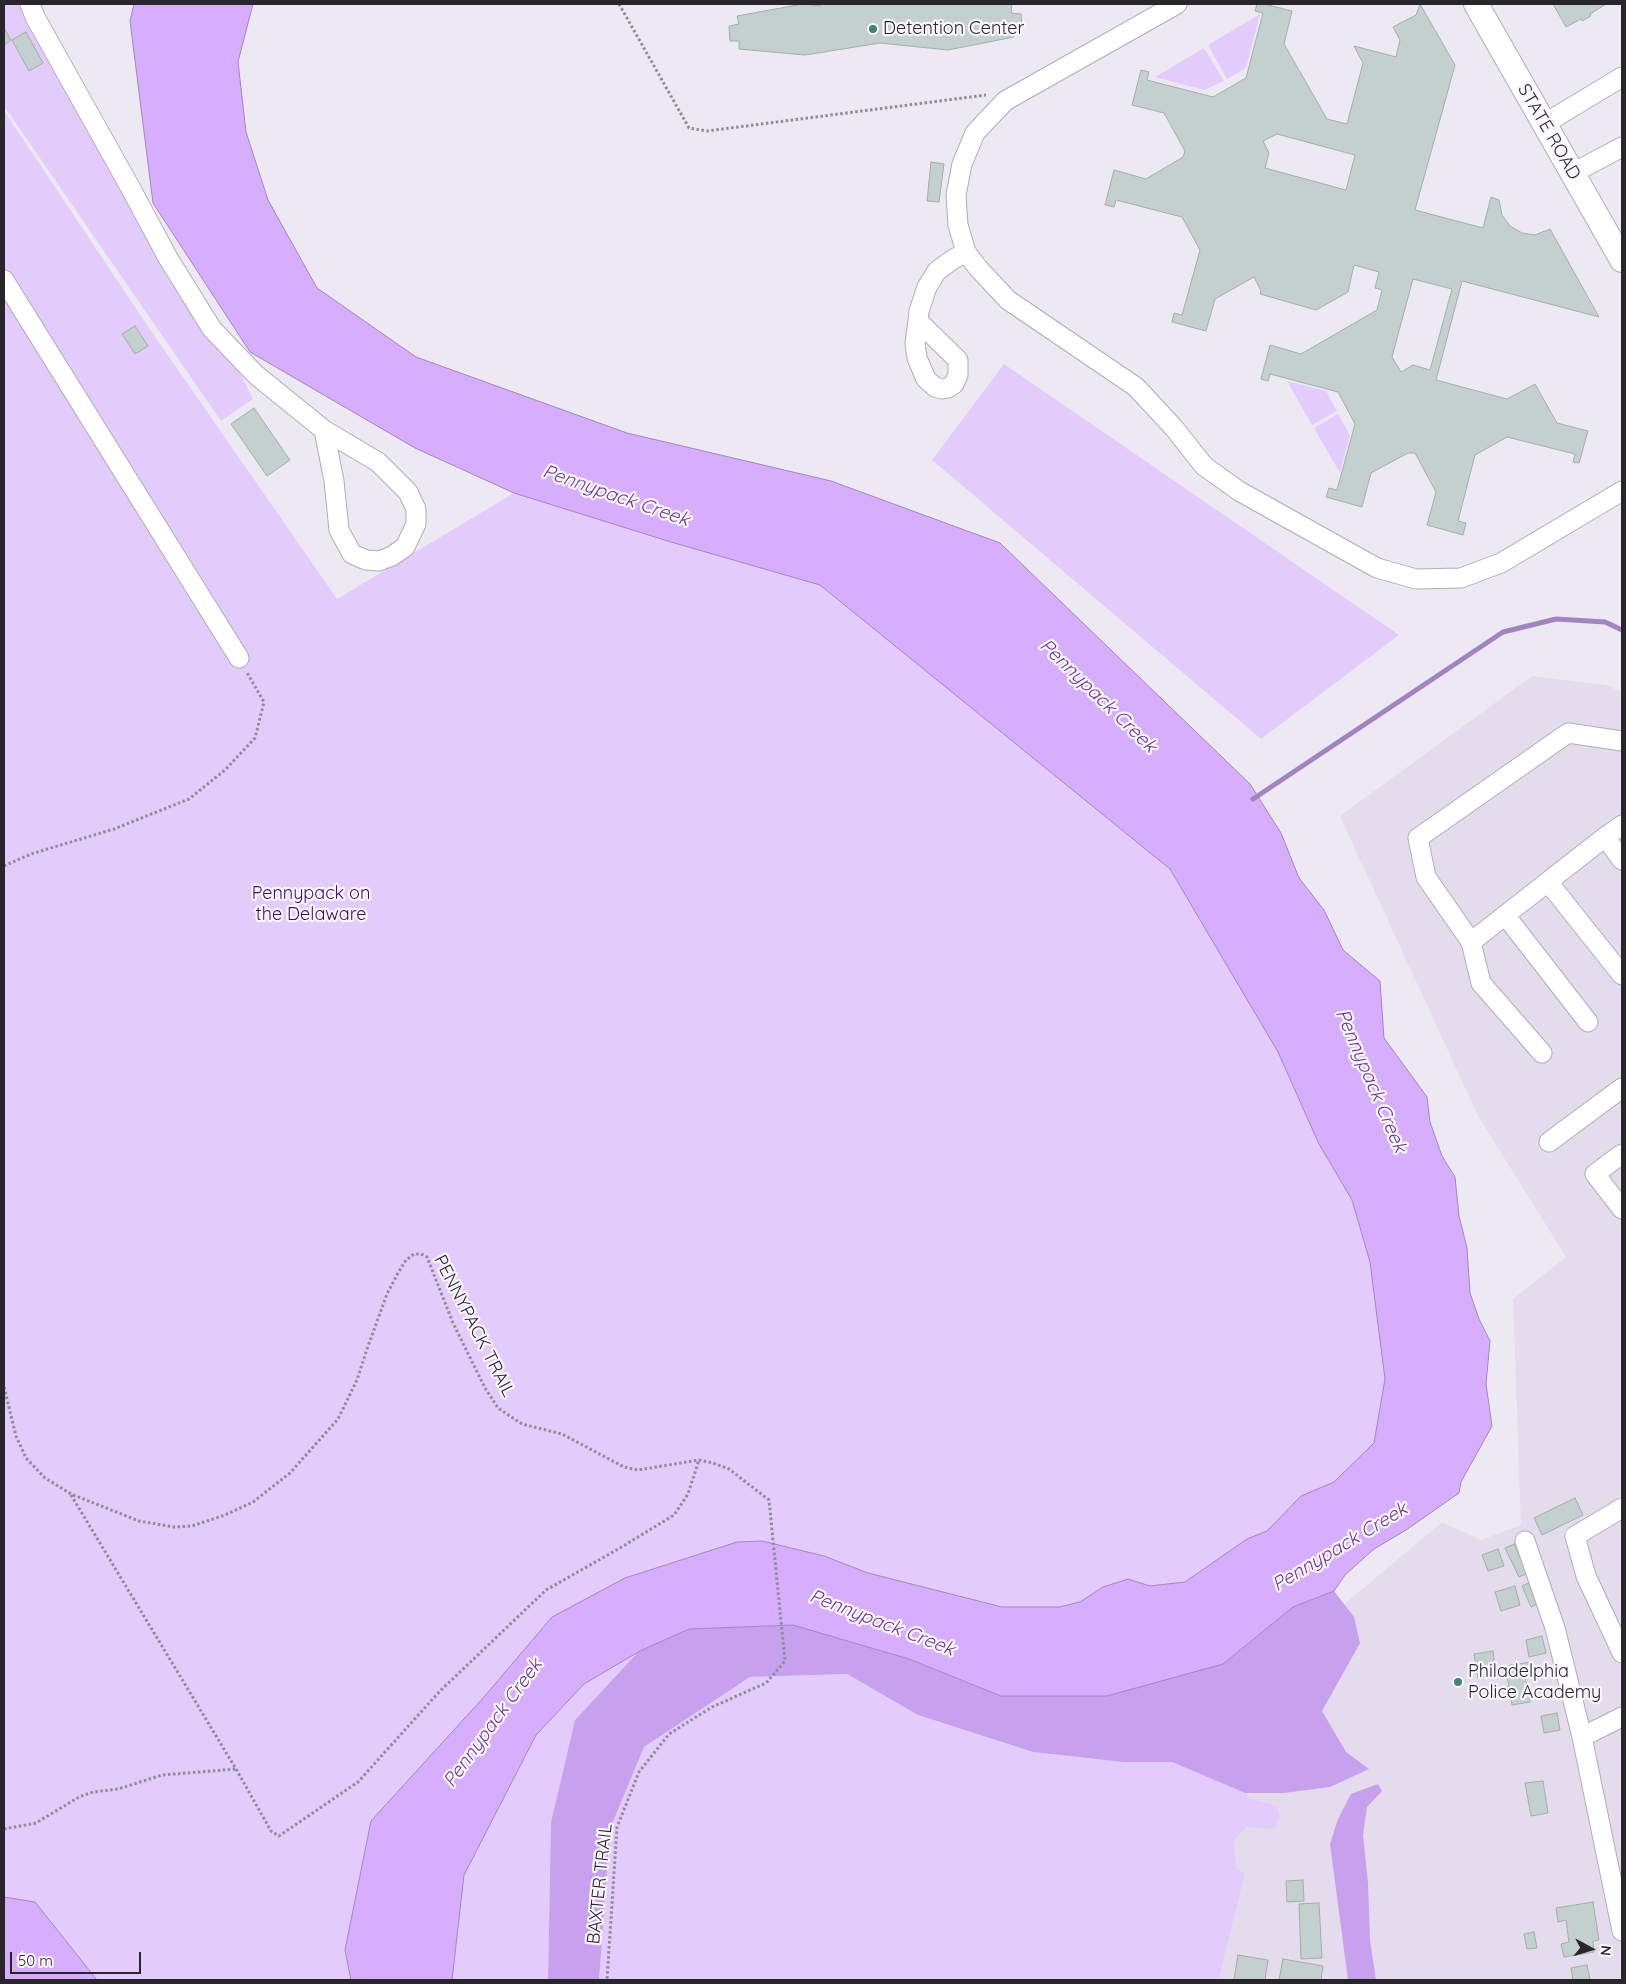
<!DOCTYPE html>
<style>
body{margin:0}
#map{position:relative;width:1626px;height:1984px;overflow:hidden;background:#ede9f3;font-family:Quicksand,sans-serif}
canvas{display:block}
.frame{position:absolute;inset:0;border:5px solid #28262a;pointer-events:none}
.north{position:absolute;left:1566px;top:1924px;width:50px;height:50px;-webkit-text-stroke:4px #faf6ff;paint-order:stroke;rotate:96deg;font-size:14px;font-weight:700;line-height:20px;text-align:center;color:#28262a}
.north::after{content:'';display:block;margin:auto;width:18px;height:22px;background:#28262a;clip-path:polygon(50% 0,100% 100%,50% 72%,0 100%)}
.scale{position:absolute;left:10px;top:1952px;width:131px;height:22px;box-sizing:border-box;border:2px solid #28262a;border-top:0;padding-left:6px;font-size:15px;line-height:18px;white-space:nowrap;color:#28262a;-webkit-text-stroke:4px #faf6ff;paint-order:stroke}
</style>
<div id="map">
<canvas width="1626" height="1984"></canvas>
<div class="frame"></div>
<div class="north">N</div>
<div class="scale">50 m</div>
</div>
<script>
const c = document.querySelector('canvas').getContext('2d');
c.lineJoin = 'round';
function fill(path, color) { c.fillStyle = color; c.fill(path, 'evenodd'); }
const toPath = rows => new Path2D(rows.map(r => 'M' + r).join(''));
function strokePath(path, color, width, dash) { c.strokeStyle = color; c.lineWidth = width; c.lineCap = dash ? 'butt' : 'round'; c.setLineDash(dash || []); c.stroke(path); }
function drawText(font, color, halo, rows, align = 'center') {
  c.font = font + ' Quicksand,sans-serif'; c.lineWidth = 4.5; c.setLineDash([]); c.textBaseline = 'middle'; c.strokeStyle = halo; c.fillStyle = color; for (const [text, x, y, turn = 0] of rows) {
    c.save(); c.translate(x, y); c.rotate((+turn || 0) * Math.PI / 180); c.textAlign = isNaN(turn) ? turn : align; if (halo) c.strokeText(text, 0, 0); c.fillText(text, 0, 0); c.restore();
  }
}
fill(toPath([
 [1532,676,1606,685,1622,692,1622,1980,1151,1980,1311,1632,1442,1522,1481,1540,1521,1525,1513,1299,1566,1257,1478,1116,1340,816]
]), '#e4dced');
fill(toPath([
 [4,4,20,4,133,207,166,276,201,326,237,367,253,399,221,421,4,106],
 [1260,14,1246,68,1227,79,1208,45],
 [1204,48,1224,81,1204,90,1155,77],
 [4,111,149,328,337,599,514,493,671,542,820,585,1170,869,1278,1052,1319,1144,1352,1200,1370,1262,1385,1379,1374,1443,1334,1482,1301,1496,1267,1531,1247,1539,1185,1582,1150,1586,1128,1579,1103,1587,1080,1602,1059,1607,1002,1607,868,1573,824,1556,762,1541,737,1542,625,1578,552,1617,484,1697,371,1821,345,1950,351,1980,97,1980,35,1902,4,1897],
 [1004,364,1399,635,1261,739,932,460],
 [1287,381,1326,391,1337,411,1312,425],
 [1338,414,1350,435,1340,473,1314,428],
 [640,1650,575,1720,551,1822,548,1980,452,1980,464,1875,536,1735,584,1684],
 [847,1674,918,1715,1033,1752,1123,1762,1172,1762,1245,1793,1249,1798,1277,1806,1280,1816,1275,1829,1246,1827,1234,1840,1236,1868,1245,1874,1219,1978,1211,1980,599,1980,610,1829,644,1747,750,1677]
]), '#e3ccfb');
fill(toPath([
 [1334,1591,1354,1617,1360,1643,1322,1711,1346,1752,1369,1769,1330,1787,1284,1793,1245,1793,1172,1762,1123,1762,1033,1752,918,1715,847,1674,750,1677,644,1747,610,1829,599,1980,548,1980,551,1822,575,1720,640,1650,689,1629,793,1625,909,1659,1001,1696,1223,1664,1293,1607],
 [1378,1784,1382,1791,1367,1807,1363,1835,1368,1883,1370,1940,1376,1980,1348,1980,1330,1844,1338,1819,1351,1794]
]), '#c7a0ee');
const water = toPath([
 [134,4,253,4,238,62,246,132,268,200,317,288,416,357,627,433,831,481,1000,543,1250,784,1281,833,1299,878,1324,910,1343,950,1380,981,1384,1038,1427,1097,1430,1122,1442,1156,1455,1177,1459,1216,1467,1248,1470,1293,1479,1319,1490,1341,1486,1384,1492,1426,1461,1482,1459,1493,1406,1530,1374,1549,1345,1575,1334,1591,1293,1607,1223,1664,1107,1696,1001,1696,909,1659,793,1625,689,1629,640,1651,584,1684,536,1735,464,1875,452,1980,351,1980,345,1950,371,1821,484,1697,552,1617,625,1578,737,1542,762,1541,824,1556,868,1573,1002,1607,1059,1607,1080,1602,1103,1587,1128,1579,1150,1586,1185,1582,1247,1539,1267,1531,1301,1496,1334,1482,1374,1443,1385,1379,1370,1262,1352,1200,1319,1144,1278,1052,1170,869,820,585,671,542,514,493,415,448,250,352,153,203,130,21,134,4],
 [4,1897,35,1902,97,1980,4,1980,4,1897]
]);
fill(water, '#d6aefd');
strokePath(water, '#a285be', 1);
strokePath(toPath([
 [1253,799,1503,632,1556,619,1605,622,1622,630]
]), '#a285be', 5);
const building = toPath([
 [803,4,821,6,821,4,1012,4,1011,13,1021,14,1022,28,1013,30,1014,37,948,50,880,43,805,55,739,49,739,41,730,41,729,26,739,24,737,16,803,4],
 [1257,4,1264,4,1292,11,1284,44,1327,119,1347,124,1363,63,1354,46,1396,57,1400,40,1393,27,1416,15,1420,4,1455,65,1415,210,1483,228,1491,197,1499,200,1502,215,1510,226,1522,233,1535,235,1550,229,1599,317,1462,281,1436,380,1507,399,1535,384,1557,423,1588,431,1579,463,1573,462,1575,454,1507,437,1475,455,1458,521,1466,523,1463,535,1427,525,1436,492,1415,453,1408,453,1371,473,1362,507,1326,497,1329,488,1337,490,1355,424,1338,392,1270,374,1268,381,1261,379,1270,345,1301,354,1377,310,1382,290,1375,288,1379,272,1354,265,1348,292,1316,310,1260,294,1261,291,1254,277,1215,299,1206,331,1172,322,1174,313,1182,315,1200,250,1182,217,1116,200,1114,207,1105,205,1114,170,1146,179,1183,157,1185,151,1164,113,1132,105,1141,70,1149,72,1147,80,1213,97,1246,78,1263,13,1255,11,1257,4],
 [1277,134,1355,155,1346,190,1265,168,1269,153,1263,141,1277,134],
 [1413,279,1452,289,1430,370,1413,365,1401,372,1392,357,1413,279],
 [1553,4,1606,4,1590,14,1591,16,1582,21,1581,19,1566,27,1553,4],
 [4,28,11,40,4,45,4,28],
 [26,32,43,63,29,71,12,40,26,32],
 [931,162,944,164,939,202,927,201,931,162],
 [135,326,148,346,135,354,122,334,135,326],
 [254,408,290,460,267,476,231,424,254,408],
 [1575,1498,1583,1515,1542,1535,1534,1518,1575,1498],
 [1514,1544,1528,1573,1519,1577,1505,1548,1514,1544],
 [1498,1549,1504,1566,1488,1571,1482,1555,1498,1549],
 [1533,1581,1542,1602,1531,1607,1522,1586,1533,1581],
 [1515,1586,1520,1605,1501,1611,1495,1592,1515,1586],
 [1542,1636,1546,1653,1529,1657,1526,1640,1542,1636],
 [1493,1651,1496,1675,1478,1678,1474,1654,1493,1651],
 [1531,1662,1533,1674,1525,1675,1528,1694,1530,1694,1530,1702,1512,1705,1510,1692,1507,1693,1506,1687,1509,1687,1505,1666,1531,1662],
 [1557,1713,1560,1730,1544,1733,1541,1716,1557,1713],
 [1543,1781,1548,1813,1531,1816,1525,1783,1543,1781],
 [1303,1880,1304,1901,1287,1902,1286,1881,1303,1880],
 [1593,1902,1599,1940,1593,1941,1594,1952,1564,1957,1561,1944,1569,1942,1566,1920,1558,1922,1556,1908,1593,1902],
 [1319,1903,1322,1958,1301,1959,1299,1904,1319,1903],
 [1534,1932,1537,1948,1527,1949,1524,1934,1534,1932],
 [1238,1955,1268,1960,1265,1980,1234,1980,1238,1955],
 [1283,1959,1323,1966,1321,1980,1279,1980,1283,1959],
 [1587,1965,1590,1980,1573,1980,1571,1968,1587,1965]
]);
fill(building, '#c4d0cd');
strokePath(building, '#a2aeab', 1);
const minor = toPath([
 [30,4,35,17,130,187,168,258,212,329,256,375,324,430,378,462,408,492,416,509,416,524,405,547,392,556,379,561,366,560,352,554,339,530,334,481,324,430],
 [1177,4,1005,101,975,133,962,164,956,195,958,225,966,252,978,268,1008,300,1136,387,1174,428,1204,466,1239,491,1377,568,1416,579,1461,578,1501,563,1622,491],
 [1544,124,1622,77],
 [1573,173,1622,147],
 [4,280,239,658],
 [918,321,958,360,958,375,954,384,948,388,942,389,935,387,926,379,917,358,915,343,918,321,919,311,927,287,937,271,952,260,966,252],
 [1605,837,1622,825],
 [1548,882,1622,975],
 [1505,915,1588,1022],
 [1471,942,1426,877,1418,838,1568,733,1622,741],
 [1542,1053,1481,983,1471,942,1605,837,1622,860],
 [1549,1142,1622,1088],
 [1622,1154,1595,1174,1622,1209],
 [1622,1508,1575,1536,1586,1576,1622,1653],
 [1525,1541,1555,1628,1582,1737,1622,1931],
 [1582,1737,1622,1717]
]);
const major = toPath([
 [1476,4,1622,260]
]);
strokePath(minor, '#b0acb5', 21);
strokePath(major, '#b0acb5', 26);
strokePath(toPath([
 [619,4,689,128,707,131,986,95],
 [4,866,31,854,114,829,189,799,225,770,255,738,264,702,246,671],
 [4,1387,16,1436,26,1458,45,1478,71,1494,139,1521,174,1527,192,1526,225,1515,253,1502,290,1473,338,1419,357,1380,367,1349,387,1294,398,1273,406,1260,414,1254,421,1254,427,1257,453,1323,485,1388,498,1408,522,1424,562,1434,624,1467,638,1470,699,1460,713,1463,729,1469,769,1500,785,1661,766,1683,712,1707,669,1734,639,1772,617,1827,607,1980],
 [71,1495,236,1769,271,1831,279,1836,358,1782,439,1692,546,1590,620,1548,674,1515,688,1494,699,1460],
 [4,1829,36,1823,79,1797,93,1792,118,1789,162,1775,236,1769]
]), '#8f8c93', 3, [2.5, 2.5]);
strokePath(minor, '#fff', 19);
strokePath(major, '#fff', 24);
for (const [x, y, r, color] of [
 [873,29,5,"#418375"],
 [1458,1682,5,"#418375"]
]) { const dot = new Path2D(); dot.arc(x, y, r, 0, 2 * Math.PI); c.fillStyle = color; c.fill(dot); strokePath(dot, '#faf6ff', 2); }
drawText('18px', '#28262a', '#faf6ff', [
 ["Detention Center",883,29],
 ["Philadelphia",1468,1672],
 ["Police Academy",1468,1693]
], 'left');
drawText('18px', '#28262a', '#faf6ff', [
 ["STATE ROAD",1549,132,60],
 ["PENNYPACK TRAIL",474,1326,63],
 ["BAXTER TRAIL",600,1884,-84]
]);
drawText('18px', '#430967', '#faf6ff', [
 ["Pennypack on",311,894],
 ["the Delaware",311,915]
]);
drawText('italic 19px', '#6a3892', '#faf6ff', [
 ["Pennypack Creek",616,496,19],
 ["Pennypack Creek",1098,696,44],
 ["Pennypack Creek",1371,1081,67],
 ["Pennypack Creek",1340,1547,-31],
 ["Pennypack Creek",882,1623,21],
 ["Pennypack Creek",493,1723,-54]
]);
</script>
